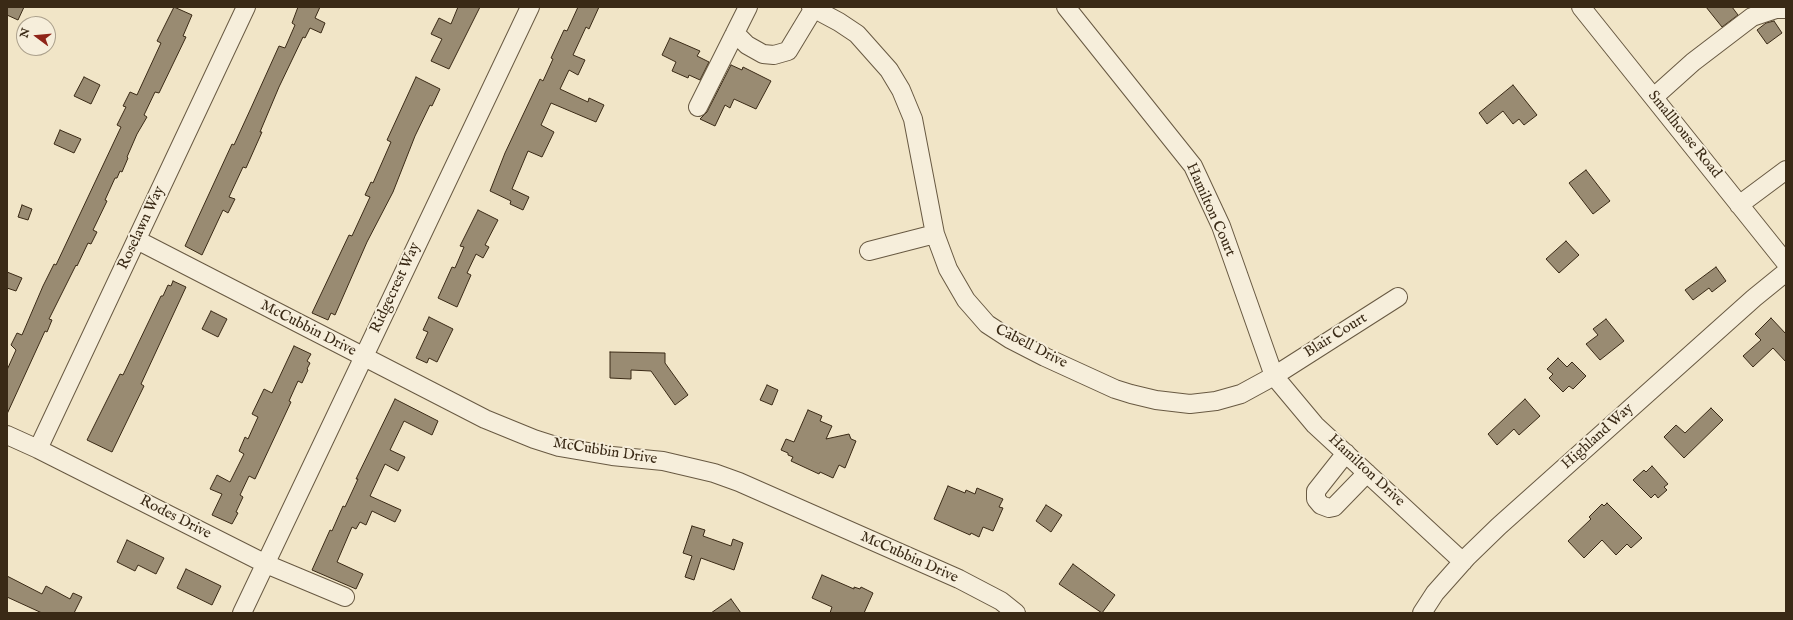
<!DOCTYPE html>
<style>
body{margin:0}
#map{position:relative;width:1793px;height:620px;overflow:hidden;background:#f1e5c7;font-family:"IM FELL English",serif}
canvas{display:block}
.frame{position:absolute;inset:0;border:8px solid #3a2a16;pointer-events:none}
.north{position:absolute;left:16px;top:16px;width:40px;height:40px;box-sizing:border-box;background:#f6eedb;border:1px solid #aba08c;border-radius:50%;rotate:286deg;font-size:11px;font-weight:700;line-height:16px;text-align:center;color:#3a2a16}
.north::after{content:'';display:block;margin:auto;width:14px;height:18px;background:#8f2418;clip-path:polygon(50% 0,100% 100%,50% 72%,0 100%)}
</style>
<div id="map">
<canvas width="1793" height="620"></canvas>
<div class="frame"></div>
<div class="north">N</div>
</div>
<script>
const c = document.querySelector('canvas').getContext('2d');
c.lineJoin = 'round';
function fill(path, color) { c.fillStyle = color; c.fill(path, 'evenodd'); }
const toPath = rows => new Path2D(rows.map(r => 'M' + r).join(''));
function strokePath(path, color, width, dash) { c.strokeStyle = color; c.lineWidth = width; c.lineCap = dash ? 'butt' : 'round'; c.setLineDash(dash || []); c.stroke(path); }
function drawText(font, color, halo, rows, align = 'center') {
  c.font = font + ' "IM FELL English",serif'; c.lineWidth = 4; c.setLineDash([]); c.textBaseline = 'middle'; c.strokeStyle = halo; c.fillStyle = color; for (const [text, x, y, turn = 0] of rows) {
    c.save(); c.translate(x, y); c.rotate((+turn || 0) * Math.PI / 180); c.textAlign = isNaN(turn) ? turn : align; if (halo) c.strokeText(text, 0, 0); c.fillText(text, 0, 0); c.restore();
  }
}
const building = toPath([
 [7,7,24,7,18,20,7,15,7,7],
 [174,7,192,15,183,36,186,37,159,93,155,92,144,115,147,117,137,134,127,157,128,158,122,172,120,171,117,178,115,178,105,200,107,201,93,230,97,232,91,244,88,243,77,266,76,265,49,319,52,320,47,332,45,331,7,414,7,370,16,350,11,345,17,333,22,335,43,286,54,264,56,265,121,127,117,125,126,107,123,106,130,92,137,95,161,43,157,41,174,7],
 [298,7,320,7,315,18,325,23,321,33,310,28,305,38,303,37,279,87,260,132,262,132,246,168,243,167,229,197,235,199,228,213,223,210,202,255,185,246,232,144,234,145,251,108,279,46,285,48,295,25,292,23,298,7],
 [458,7,480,7,449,69,431,61,442,39,431,34,439,18,451,24,458,7],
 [578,7,599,7,589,29,586,27,573,55,585,60,578,75,569,70,560,89,588,102,589,98,604,105,596,122,551,103,541,125,554,132,542,157,528,151,512,189,529,197,523,210,510,204,511,201,490,191,505,153,522,117,540,79,543,81,553,59,551,58,564,30,567,31,578,7],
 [1706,7,1732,7,1738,15,1722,27,1706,7],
 [1774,21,1782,33,1767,44,1757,30,1766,23,1774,21],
 [670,38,700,51,697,56,709,62,700,80,689,75,688,78,672,71,676,62,662,55,670,38],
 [731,65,742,70,743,67,771,81,756,109,734,99,730,108,725,105,715,126,700,119,707,112,731,65],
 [84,77,100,85,91,104,74,96,84,77],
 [416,77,440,89,432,106,430,105,415,136,393,192,367,242,335,315,331,313,328,320,312,313,349,235,352,236,370,197,365,195,371,182,373,183,391,142,387,140,416,77],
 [1513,85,1537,115,1524,125,1519,119,1513,124,1503,111,1487,124,1479,113,1513,85],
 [60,130,81,139,74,153,54,144,60,130],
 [1586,170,1610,201,1593,214,1569,183,1586,170],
 [22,205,32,209,28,220,18,217,22,205],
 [478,210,498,220,485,245,489,247,483,258,476,254,467,273,471,275,457,307,438,298,452,267,455,268,464,247,460,246,478,210],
 [1566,241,1579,255,1559,273,1546,259,1566,241],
 [1716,267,1726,281,1712,292,1709,288,1693,300,1685,290,1716,267],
 [7,272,22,278,16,291,7,288,7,272],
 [173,281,186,287,141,384,144,386,112,452,87,440,120,374,123,375,161,296,163,296,168,285,171,286,173,281],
 [211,311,227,319,218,337,202,329,211,311],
 [429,317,453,329,437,362,429,358,427,363,416,358,428,332,423,330,429,317],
 [1771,318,1786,334,1786,362,1773,348,1753,367,1743,356,1761,340,1755,334,1771,318],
 [1606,319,1624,341,1600,360,1586,344,1598,335,1593,329,1606,319],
 [294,346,311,354,307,361,310,363,307,369,308,370,302,383,298,381,289,401,291,402,255,479,249,476,240,495,243,497,236,512,238,513,232,524,212,515,222,494,210,489,217,475,230,482,244,454,239,451,245,437,248,439,258,417,252,414,264,389,272,393,294,346],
 [610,352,665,353,665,363,688,395,675,405,651,371,631,370,631,379,610,378,610,352],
 [1558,358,1567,367,1572,362,1586,376,1573,389,1569,386,1563,392,1549,378,1553,374,1547,369,1558,358],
 [767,385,778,390,772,405,760,400,767,385],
 [395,399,438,421,432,435,404,421,390,450,405,457,398,471,385,464,370,496,401,510,395,522,372,511,366,525,360,522,356,529,352,527,337,562,363,574,356,589,312,570,330,530,332,531,343,506,345,507,358,479,356,479,395,399],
 [1525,399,1540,416,1519,435,1514,429,1497,445,1488,434,1525,399],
 [1711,408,1723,420,1684,458,1664,437,1676,425,1685,433,1711,408],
 [808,410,822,416,820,421,832,426,826,439,849,434,851,439,856,441,845,468,839,465,833,478,820,472,819,474,791,461,793,457,788,455,788,453,781,450,786,439,794,442,808,410],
 [1652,466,1668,484,1664,487,1667,490,1658,498,1655,494,1651,498,1633,480,1644,470,1646,472,1652,466],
 [948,486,965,493,966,490,975,494,977,488,1003,499,999,507,1003,508,993,531,983,527,979,537,971,533,970,535,934,519,948,486],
 [1607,503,1642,538,1631,548,1627,544,1616,555,1602,540,1584,558,1568,541,1591,519,1589,517,1602,504,1604,506,1607,503],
 [1046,505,1062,515,1051,532,1036,521,1046,505],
 [692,526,705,530,703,536,731,546,733,539,743,543,734,570,701,558,694,580,685,577,692,556,683,553,692,526],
 [127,540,164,558,156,574,138,565,135,571,117,562,127,540],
 [1073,564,1115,595,1102,613,1059,584,1073,564],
 [186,569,221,586,212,605,177,588,186,569],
 [822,575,854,589,854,587,860,589,861,587,873,593,864,613,830,613,832,607,812,598,822,575],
 [7,576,42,594,46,586,70,599,73,593,82,597,74,613,42,613,7,597,7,576],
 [731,599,741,613,711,613,731,599]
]);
fill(building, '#998b72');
strokePath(building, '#3a2a16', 1);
const minor = toPath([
 [811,7,839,22,857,34,889,70,901,90,913,119,935,234,948,269,966,300,987,324,1010,339,1045,357,1115,389,1131,394,1156,400,1190,404,1216,401,1241,394,1274,376,1398,297],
 [1066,7,1193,166,1221,226,1274,376,1315,425,1463,562],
 [1581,7,1786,263],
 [735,33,747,45,763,54,774,55,788,51,814,8],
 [1654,97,1693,62,1752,17,1776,9,1786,9],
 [698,107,748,7],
 [1739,205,1786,170],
 [137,240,485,419,534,439,559,447,612,456,663,461,714,473,739,482,959,579,1001,601,1016,613],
 [869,251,935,234],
 [7,435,38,449,266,564,345,597],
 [38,449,246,7],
 [1346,453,1316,491,1316,499,1321,505,1329,508,1334,507,1367,473],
 [242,613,530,7],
 [1422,613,1435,593,1467,557,1499,526,1754,298,1786,272]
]);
strokePath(minor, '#685942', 20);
strokePath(minor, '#f6eedb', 18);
drawText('15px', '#3a2a16', '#f6eedb', [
 ["Smallhouse Road",1684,135,51],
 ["Hamilton Court",1210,210,66],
 ["Roselawn Way",142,228,-65],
 ["Ridgecrest Way",396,288,-65],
 ["McCubbin Drive",308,329,27],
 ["Blair Court",1336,336,-32],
 ["Cabell Drive",1031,347,27],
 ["Highland Way",1598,437,-42],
 ["McCubbin Drive",605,452,9],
 ["Hamilton Drive",1366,471,43],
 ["Rodes Drive",175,518,27],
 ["McCubbin Drive",909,558,24]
]);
</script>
